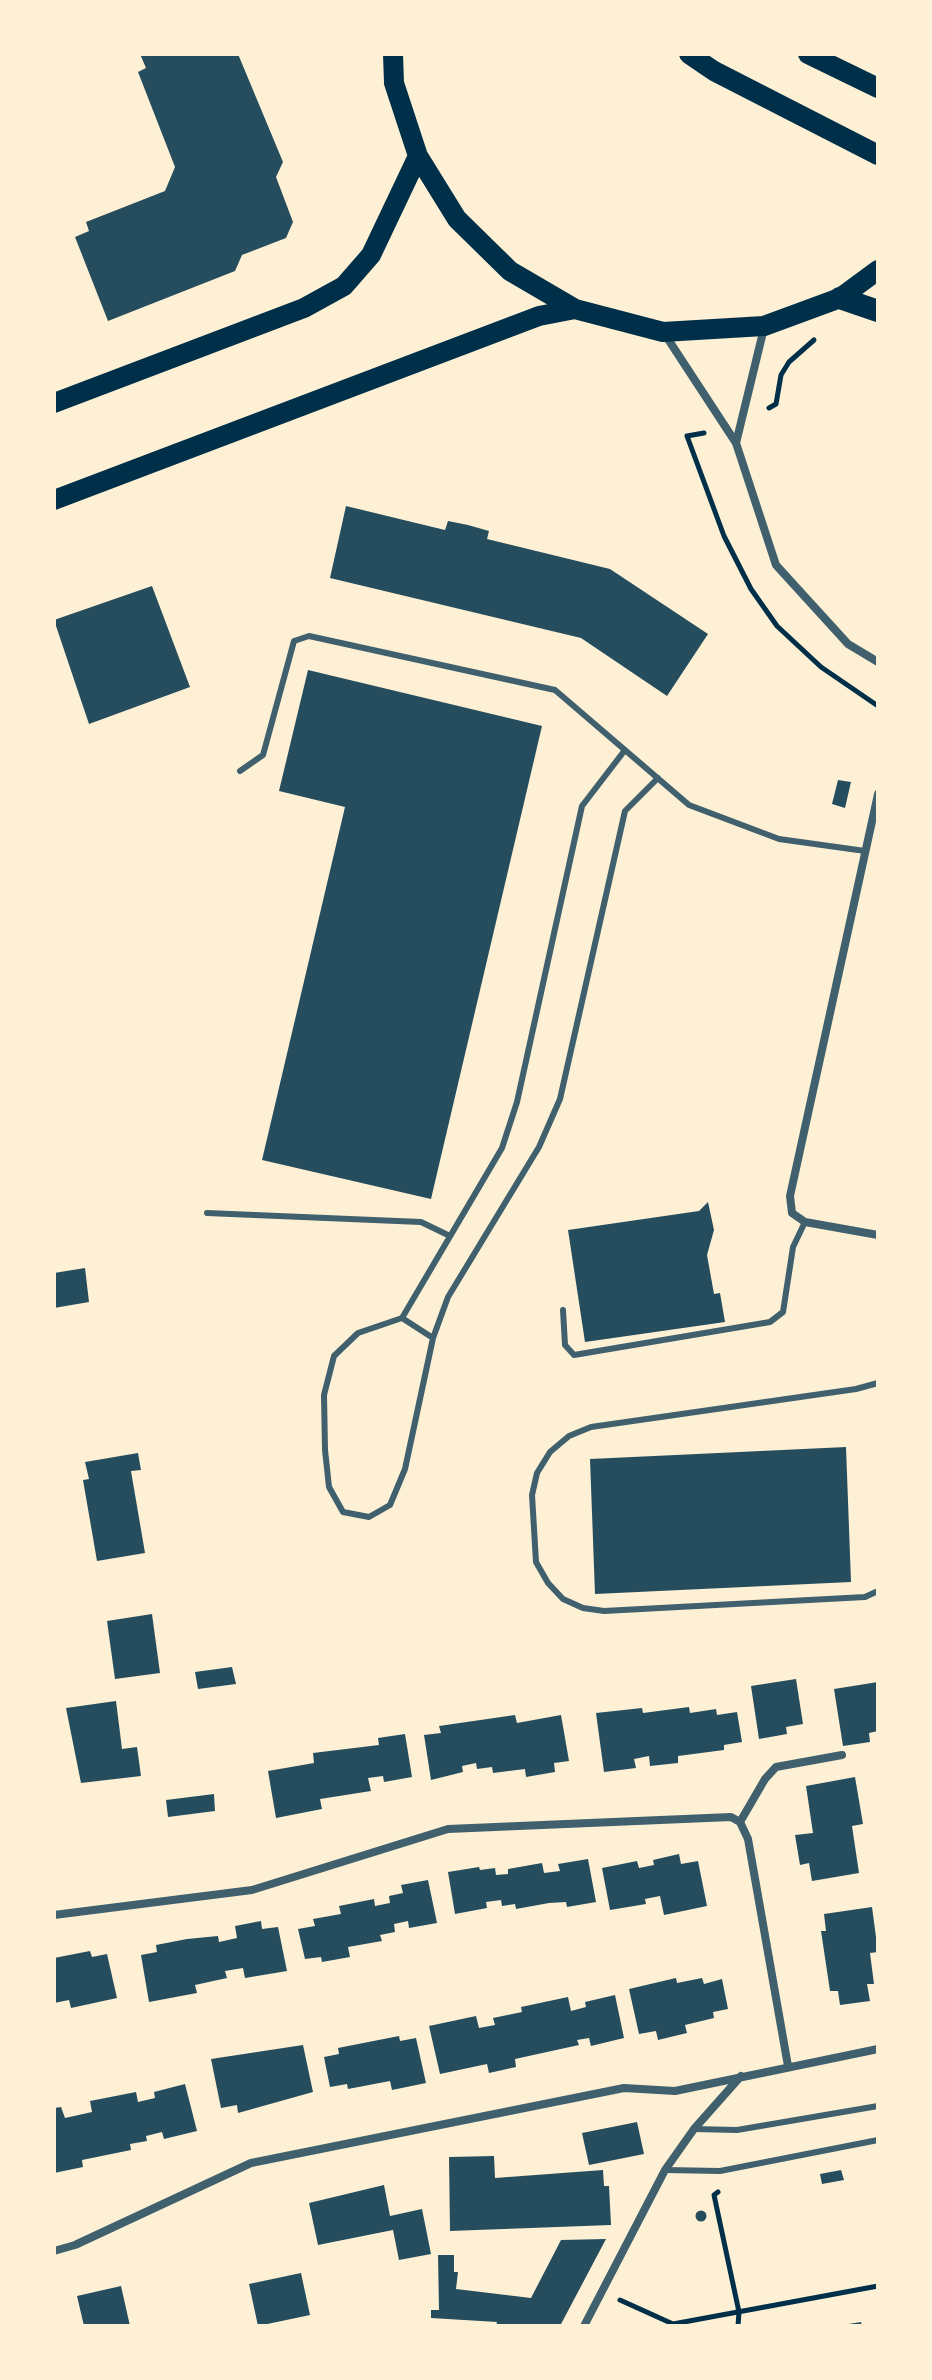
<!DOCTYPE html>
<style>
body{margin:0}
#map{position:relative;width:932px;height:2380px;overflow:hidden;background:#fdf0d5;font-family:Barlow,sans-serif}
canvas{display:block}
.frame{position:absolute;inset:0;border:56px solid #fdf0d5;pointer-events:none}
</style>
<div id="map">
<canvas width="932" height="2380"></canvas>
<div class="frame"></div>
</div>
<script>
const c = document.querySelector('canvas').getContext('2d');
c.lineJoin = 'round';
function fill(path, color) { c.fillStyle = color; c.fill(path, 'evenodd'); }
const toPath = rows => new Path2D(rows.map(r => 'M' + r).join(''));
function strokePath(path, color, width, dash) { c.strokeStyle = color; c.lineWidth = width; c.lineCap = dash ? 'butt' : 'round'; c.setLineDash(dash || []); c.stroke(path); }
fill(toPath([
 [140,54,238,54,283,162,276,177,293,222,286,238,242,255,235,271,108,321,75,237,89,231,86,222,165,191,175,167,138,72,146,68],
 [346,506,445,530,448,521,468,525,489,531,487,539,610,569,708,634,667,696,581,638,330,578],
 [152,586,190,687,89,724,54,620],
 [308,670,542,726,431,1199,262,1160,345,807,279,791],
 [838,780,851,782,845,808,832,804],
 [708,1202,714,1230,707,1255,714,1294,720,1293,725,1322,585,1342,568,1230,699,1211],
 [85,1268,89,1302,54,1308,54,1273],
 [846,1447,851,1582,595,1594,590,1459],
 [138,1453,141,1470,131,1471,145,1553,97,1561,83,1480,89,1479,85,1462],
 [152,1614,160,1673,115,1679,107,1621],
 [232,1667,236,1684,198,1689,195,1672],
 [796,1679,803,1724,786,1727,787,1734,759,1739,751,1686],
 [878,1682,878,1731,869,1733,870,1742,843,1746,834,1689],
 [116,1701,122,1749,137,1747,141,1776,81,1783,66,1708],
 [689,1707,690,1713,716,1709,717,1715,737,1712,742,1742,724,1745,724,1750,678,1756,678,1763,650,1766,649,1756,634,1759,636,1768,604,1772,596,1713,642,1708,643,1713],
 [515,1715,517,1723,561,1715,569,1761,554,1763,555,1772,526,1777,525,1769,493,1773,492,1767,477,1769,476,1763,462,1766,463,1772,431,1780,424,1735,441,1733,439,1726],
 [405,1734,412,1777,384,1782,383,1776,368,1778,371,1791,320,1799,322,1809,276,1818,268,1771,314,1763,313,1753,379,1745,378,1738],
 [855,1777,863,1824,852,1826,859,1873,812,1881,809,1863,800,1865,795,1835,813,1833,806,1786],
 [214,1794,215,1811,168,1817,166,1800],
 [679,1854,681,1864,698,1861,707,1906,664,1915,660,1896,645,1899,646,1904,610,1910,602,1868,637,1861,639,1868,654,1865,653,1860],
 [588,1859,596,1902,567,1907,566,1902,549,1903,516,1909,515,1904,502,1906,501,1900,486,1902,487,1908,455,1914,448,1872,479,1867,480,1870,495,1868,496,1875,508,1874,508,1869,542,1863,544,1873,560,1871,558,1864],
 [428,1880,437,1923,409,1928,408,1921,394,1924,395,1932,380,1935,382,1941,348,1947,350,1957,322,1962,321,1957,305,1959,298,1929,315,1926,313,1919,341,1914,339,1906,374,1899,375,1906,390,1903,389,1896,403,1893,401,1885],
 [872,1907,878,1952,870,1953,874,1984,867,1984,870,2001,840,2005,838,1991,830,1991,821,1931,826,1931,824,1914],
 [261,1921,262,1929,278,1927,287,1971,245,1978,243,1968,225,1971,227,1978,195,1985,197,1993,149,2002,141,1955,157,1952,156,1945,187,1939,218,1936,219,1942,237,1938,235,1926],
 [90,1951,92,1957,107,1954,117,1998,71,2008,69,2000,54,2003,54,1958],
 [676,1978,677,1983,702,1978,704,1984,722,1979,728,2009,713,2012,714,2018,685,2025,687,2033,658,2040,656,2031,639,2034,629,1989],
 [615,1995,624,2038,591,2046,589,2038,577,2040,579,2045,515,2059,516,2067,489,2073,487,2064,440,2074,429,2026,476,2016,479,2028,495,2025,493,2018,522,2012,521,2007,568,1997,571,2011,586,2007,585,2002],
 [399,2036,400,2041,416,2038,426,2083,392,2090,390,2081,348,2089,347,2084,330,2087,324,2057,339,2054,338,2048],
 [303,2045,313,2092,238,2113,237,2105,221,2108,211,2059],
 [185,2084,197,2131,164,2139,162,2132,146,2136,147,2141,130,2144,131,2150,82,2160,83,2167,54,2173,54,2108,61,2107,65,2118,92,2112,90,2101,136,2092,138,2102,155,2098,154,2092],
 [637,2122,644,2154,589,2165,582,2133],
 [494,2156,495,2178,603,2170,604,2186,609,2186,611,2225,450,2231,449,2157],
 [841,2170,844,2180,822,2184,820,2174],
 [384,2185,390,2216,422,2209,431,2254,399,2260,393,2230,318,2245,309,2203],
 '695.5 2216a5.5 5.5 0 1 1 11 0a5.5 5.5 0 1 1-11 0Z',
 [606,2239,560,2326,496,2326,497,2322,431,2318,431,2310,439,2310,438,2255,454,2255,454,2272,458,2272,456,2289,531,2298,561,2240],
 [301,2273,310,2315,258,2326,249,2284],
 [121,2286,130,2326,84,2326,77,2296],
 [861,2322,862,2326,842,2326,842,2325]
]), '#264d5e');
strokePath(toPath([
 [769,408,776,404,781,375,789,362,814,340],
 [704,433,687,436,724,536,751,589,777,626,821,667,878,706],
 [718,2192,714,2195,739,2312,738,2326],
 [620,2300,673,2324,878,2286]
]), '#003049', 5);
strokePath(toPath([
 [240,771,263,755,294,641,309,636,555,690,689,805,779,839,865,851],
 [207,1213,421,1222,450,1236],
 [563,1310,565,1345,574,1355,770,1322,783,1312,793,1247,805,1222],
 [402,1318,433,1338,405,1469,390,1505,369,1517,343,1512,329,1487,325,1450,324,1395,334,1356,358,1333,402,1318,502,1148,517,1102,582,806,625,750],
 [433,1338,448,1297,539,1147,560,1099,625,811,658,778],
 [878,1383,856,1389,591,1427,569,1436,550,1452,537,1473,532,1495,536,1562,548,1583,563,1599,583,1608,604,1611,865,1597,878,1591],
 [694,2129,737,2130,878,2106],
 [665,2170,720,2171,878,2140]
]), '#3f606c', 6);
strokePath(toPath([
 [664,333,736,443,776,565,848,644,878,662],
 [736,443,764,328],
 [878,794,790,1196,792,1213,805,1222,878,1235],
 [740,1822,765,1779,776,1767,842,1755],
 [54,1915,252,1890,448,1829,731,1817,740,1822,748,1839,788,2066],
 [54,2251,75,2245,251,2163,624,2088,675,2091,878,2049],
 [584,2326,665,2170,694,2129,741,2076]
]), '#3f606c', 8);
strokePath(toPath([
 [393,54,394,83,418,156,457,219,510,271,575,309,663,332,764,326,840,298,878,270],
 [689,54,714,71,878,155],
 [808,54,878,88],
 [54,403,304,308,344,286,371,255,418,156],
 [54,500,539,316,575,309]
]), '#003049', 20);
strokePath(toPath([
 [840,298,878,311]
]), '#003049', 22);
</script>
